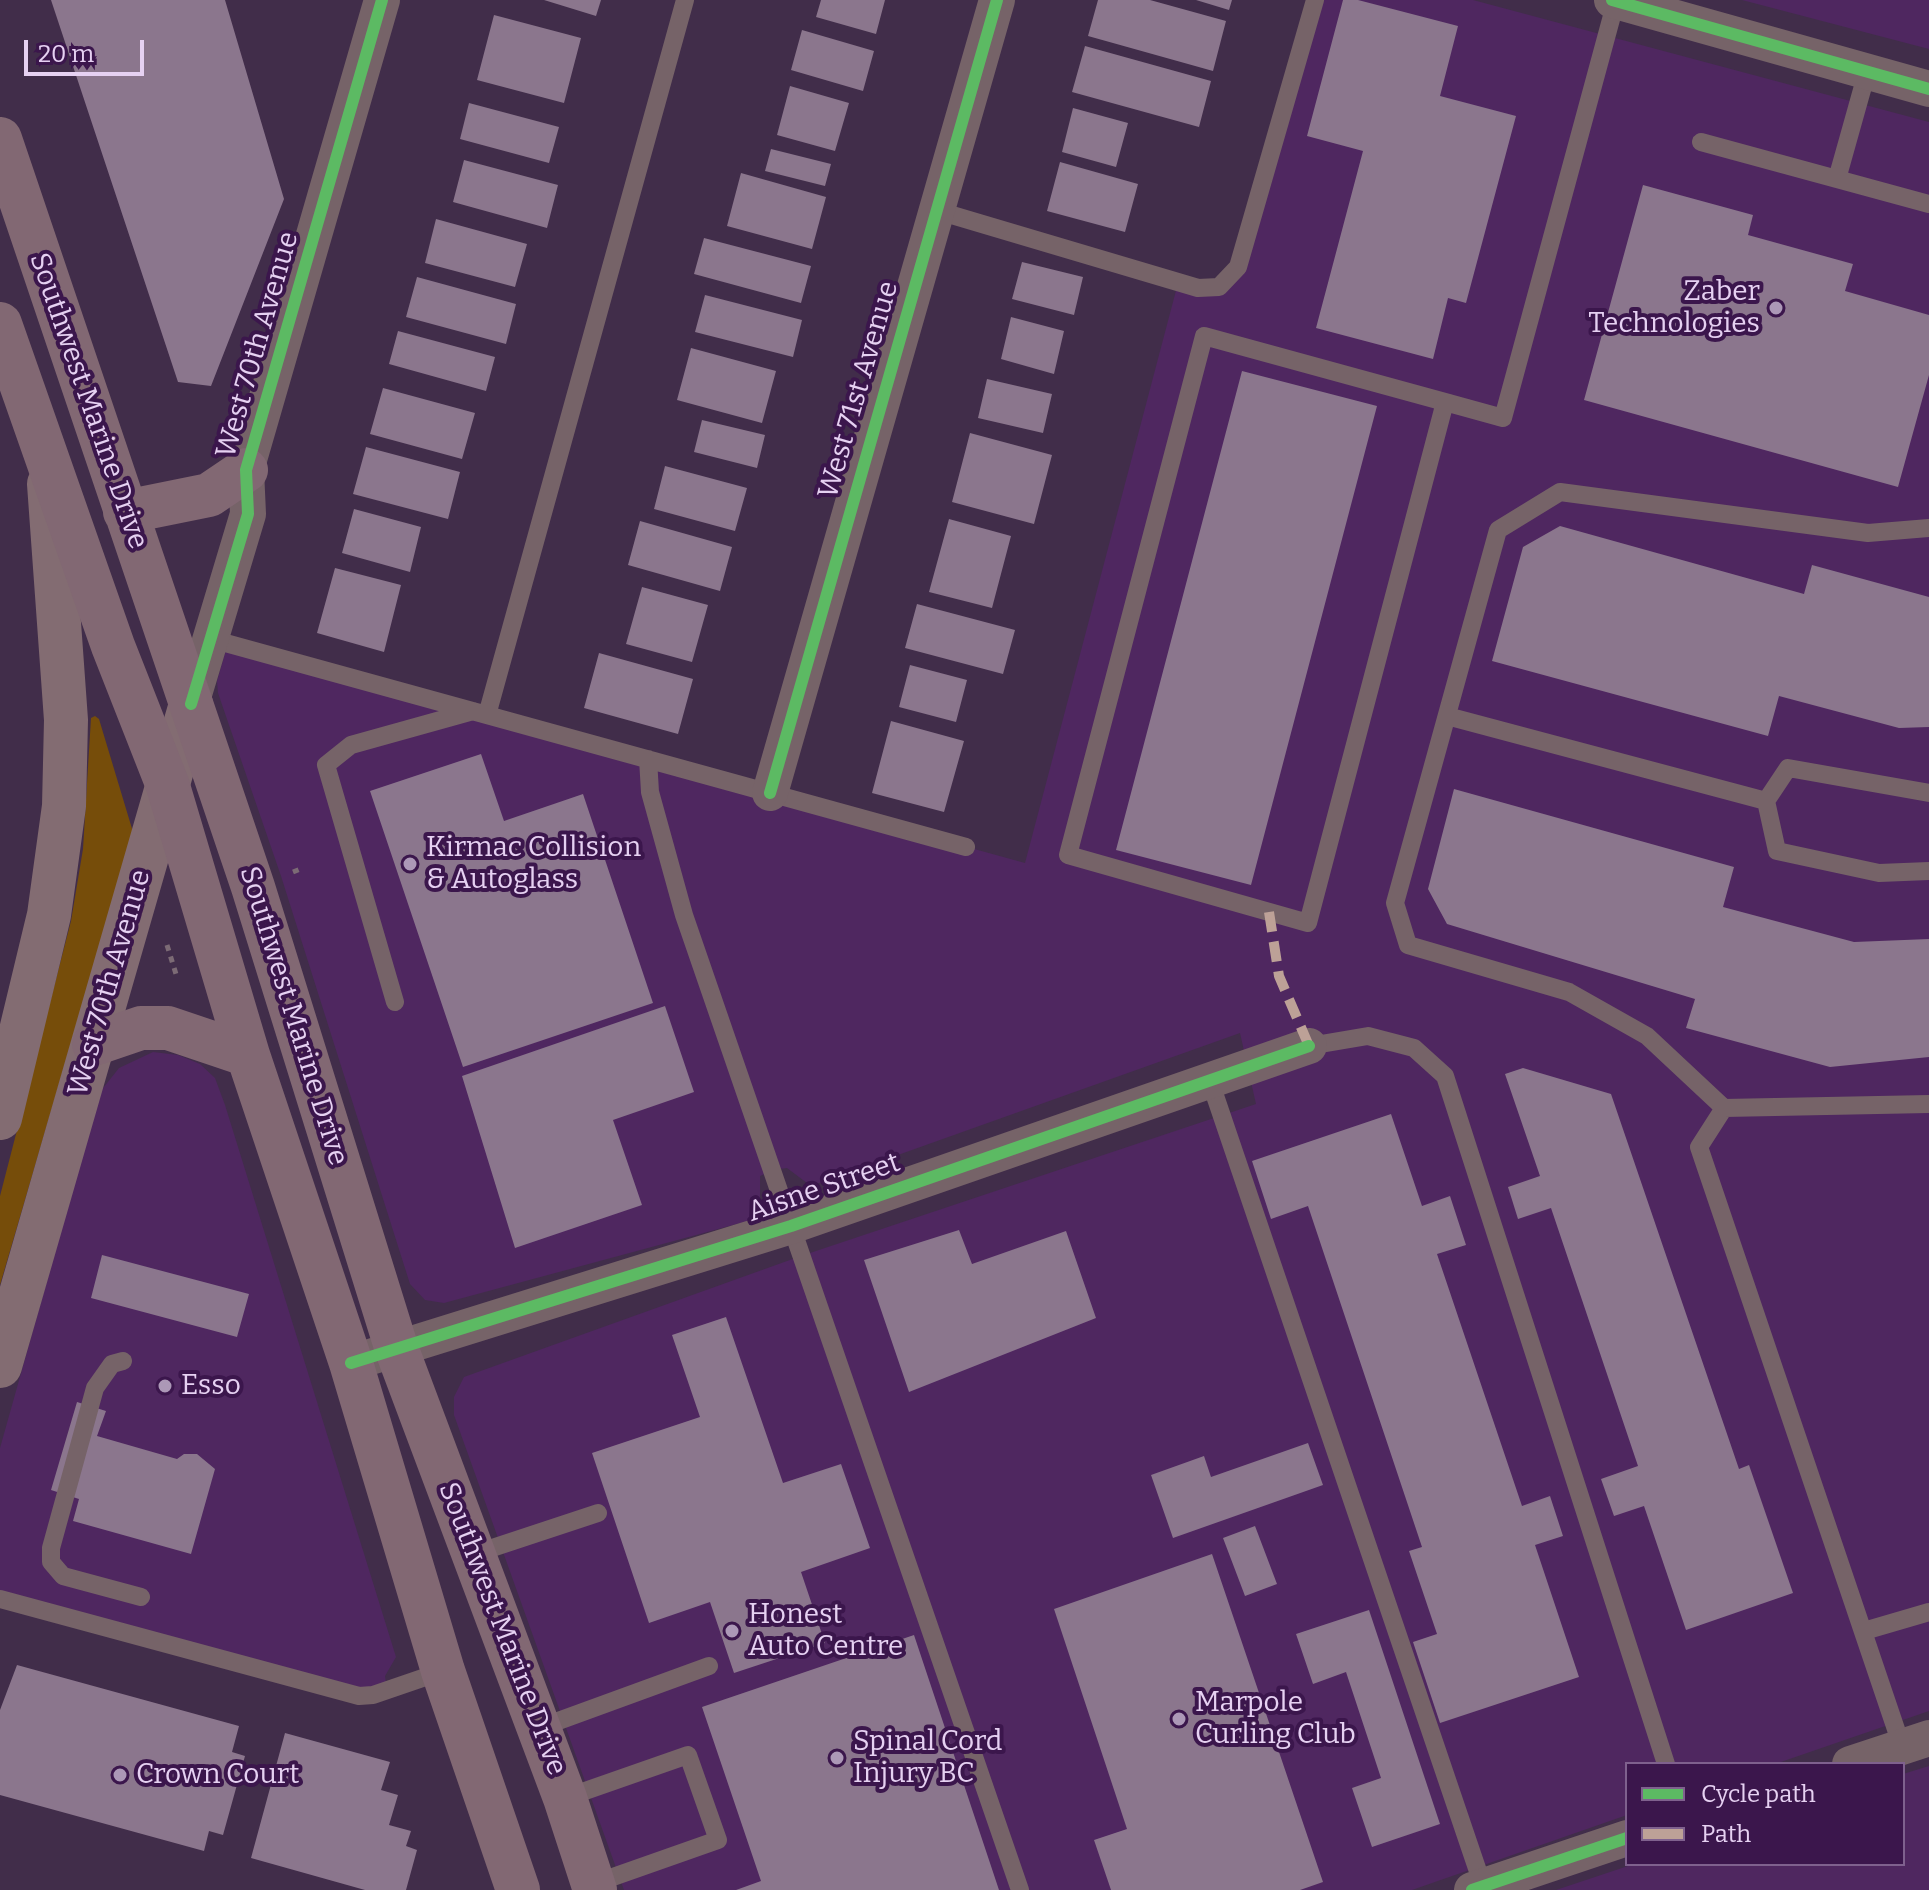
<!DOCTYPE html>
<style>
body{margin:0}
#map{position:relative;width:1929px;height:1890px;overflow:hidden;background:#412d4a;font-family:Bitter,serif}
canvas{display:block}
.legend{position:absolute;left:1625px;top:1762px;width:280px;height:104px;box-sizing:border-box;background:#3b164c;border:2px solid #7f618e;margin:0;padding:10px 14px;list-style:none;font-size:24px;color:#e6d1f2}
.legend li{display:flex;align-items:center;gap:16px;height:40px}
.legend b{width:40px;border:2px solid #7f618e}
.scale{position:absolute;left:24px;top:40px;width:120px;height:36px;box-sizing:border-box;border:4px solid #e6d1f2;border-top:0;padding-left:10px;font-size:24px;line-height:28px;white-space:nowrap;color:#e6d1f2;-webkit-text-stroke:6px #3b164c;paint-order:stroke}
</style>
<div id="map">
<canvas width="1929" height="1890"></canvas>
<ul class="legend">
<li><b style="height:10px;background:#5cba63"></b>Cycle path</li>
<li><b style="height:10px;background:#bda197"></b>Path</li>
</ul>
<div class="scale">20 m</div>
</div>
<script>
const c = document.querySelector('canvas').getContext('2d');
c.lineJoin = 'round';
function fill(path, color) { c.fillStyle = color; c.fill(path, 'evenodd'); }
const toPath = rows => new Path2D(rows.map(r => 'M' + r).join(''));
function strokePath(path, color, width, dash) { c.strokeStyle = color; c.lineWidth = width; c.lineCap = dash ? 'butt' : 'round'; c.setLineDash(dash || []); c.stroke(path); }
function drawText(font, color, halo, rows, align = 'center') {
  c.font = font + ' Bitter,serif'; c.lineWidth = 8; c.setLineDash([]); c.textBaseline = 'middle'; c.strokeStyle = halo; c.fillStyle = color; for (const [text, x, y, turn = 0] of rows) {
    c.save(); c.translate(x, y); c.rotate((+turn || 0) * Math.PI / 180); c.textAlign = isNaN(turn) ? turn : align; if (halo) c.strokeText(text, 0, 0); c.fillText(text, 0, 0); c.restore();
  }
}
fill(toPath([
 [1320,0,1473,0,1929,122,1929,1711,1775,1764,1627,1764,1627,1815,1412,1890,624,1890,454,1415,454,1397,464,1377,801,1256,1256,1104,1240,1033,811,1186,787,1168,773,1170,760,1176,760,1207,748,1221,444,1303,425,1300,410,1284,281,876,218,693,217,681,228,643,1025,863,1178,283,1228,281],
 [1742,0,1929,0,1929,49],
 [153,1052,178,1055,200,1064,215,1078,225,1105,396,1657,385,1676,387,1690,373,1695,0,1599,0,1448,100,1092,119,1068],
 [1929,1766,1929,1890,1556,1890,1634,1864,1903,1864,1903,1774]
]), '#4f2760');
fill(toPath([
 [95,716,99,719,133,832,0,1285,0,1196,71,921,83,849,91,718]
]), '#764d0a');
fill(toPath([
 [51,0,225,0,284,199,211,386,178,382],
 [544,0,601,0,596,16],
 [821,0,885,0,876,34,816,17],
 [1098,0,1150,0,1226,21,1213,71,1088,36],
 [1196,0,1232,0,1229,10],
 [1343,0,1358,0,1458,26,1440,96,1516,116,1466,303,1448,298,1433,359,1316,328,1363,151,1307,136],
 [494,15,581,38,564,103,477,80],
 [802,30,874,51,863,91,791,70],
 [1085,46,1211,81,1199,127,1072,92],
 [790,86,849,103,835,151,777,135],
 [469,103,559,127,549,163,460,139],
 [1073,108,1128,123,1116,167,1062,152],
 [771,149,831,164,825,186,765,171],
 [464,160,558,185,547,228,453,202],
 [1060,162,1138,184,1125,232,1047,211],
 [741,173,826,197,812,249,727,226],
 [1643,185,1753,215,1748,235,1853,264,1845,291,1929,315,1929,375,1898,487,1584,400],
 [436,219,527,244,515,287,425,263],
 [704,238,811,266,801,303,694,274],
 [1022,262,1083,277,1074,315,1012,299],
 [417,277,516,304,506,344,406,317],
 [705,295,802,320,793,357,695,332],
 [1011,317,1064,331,1054,374,1001,359],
 [398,331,495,357,486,391,389,364],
 [691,348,776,371,762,423,677,400],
 [1242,371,1377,406,1251,885,1116,850],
 [987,379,1052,394,1043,433,978,418],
 [383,388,475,413,462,459,370,434],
 [702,420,765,435,757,468,694,452],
 [970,433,1052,455,1034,524,952,502],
 [366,447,460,472,448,519,353,494],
 [665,466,747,488,735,531,654,509],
 [354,509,421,527,410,572,342,553],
 [949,519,1011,536,992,608,929,592],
 [640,521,732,547,720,591,628,565],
 [1560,526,1804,594,1812,565,1929,597,1929,727,1899,728,1779,696,1768,736,1492,661,1523,547],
 [335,568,401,585,384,652,317,633],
 [642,587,708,605,692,662,626,644],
 [917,604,1015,630,1003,674,905,648],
 [599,653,693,679,678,734,584,708],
 [910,665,967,680,956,722,899,707],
 [891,721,964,741,944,812,872,793],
 [481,754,504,821,583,794,653,1003,463,1067,370,791],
 [1454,789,1734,867,1723,907,1854,942,1929,939,1929,1057,1830,1067,1686,1028,1695,999,1447,924,1428,889],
 [665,1006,694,1092,613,1120,642,1205,515,1248,462,1076],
 [1523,1068,1611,1094,1739,1469,1749,1465,1793,1593,1686,1630,1644,1506,1614,1516,1601,1479,1638,1466,1551,1208,1518,1219,1508,1187,1540,1176,1505,1074],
 [1391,1114,1422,1206,1450,1196,1466,1245,1437,1254,1522,1506,1550,1496,1563,1536,1535,1545,1579,1677,1440,1723,1413,1642,1437,1634,1409,1551,1422,1547,1308,1206,1271,1219,1252,1161],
 [959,1230,972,1264,1066,1231,1096,1318,909,1392,864,1260],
 [102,1255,249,1294,237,1337,91,1298],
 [726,1317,783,1483,841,1464,870,1548,801,1572,825,1643,734,1673,710,1602,649,1623,592,1453,700,1417,672,1335],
 [77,1402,106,1411,97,1436,177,1459,184,1454,197,1454,215,1469,191,1554,73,1521,79,1499,51,1490],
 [1308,1443,1323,1485,1173,1538,1151,1475,1204,1456,1211,1477],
 [1255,1526,1277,1584,1245,1596,1223,1538],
 [1212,1554,1323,1882,1300,1890,1111,1890,1094,1840,1127,1829,1054,1609],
 [1369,1610,1440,1824,1372,1847,1352,1788,1381,1778,1346,1672,1313,1684,1296,1634],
 [914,1635,999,1890,736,1890,761,1881,702,1707],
 [17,1665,239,1726,232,1752,245,1756,223,1835,209,1831,204,1851,0,1795,0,1710],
 [285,1733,390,1762,381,1790,398,1795,389,1825,411,1831,406,1846,417,1850,406,1890,365,1890,251,1858]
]), '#8b768d');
strokePath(toPath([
 [293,872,303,868],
 [167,945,176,974]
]), '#7c6b75', 5, [6, 6]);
strokePath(toPath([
 [1701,142,1929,204],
 [1837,179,1867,72],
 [935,210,1198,288,1219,287,1238,267,1315,0],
 [1445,402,1308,923,1068,855,1204,336,1445,402,1503,418,1616,1],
 [1929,528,1868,533,1560,492,1498,530,1395,903,1408,945,1569,992,1647,1036,1724,1108,1929,1104],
 [211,639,966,847],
 [487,715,685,0],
 [1447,716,1766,801],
 [648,759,650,792,684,915,1020,1890],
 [1929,793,1788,768,1766,801,1777,851,1879,873,1929,871],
 [395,1002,326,765,351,745,473,711],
 [1309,1046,1368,1036,1414,1048,1445,1076,1666,1764],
 [1209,1078,1483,1886],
 [1724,1108,1699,1147,1902,1747],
 [123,1361,112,1364,95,1388,51,1548,51,1562,63,1576,141,1597],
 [474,1554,598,1513],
 [0,1599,359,1696,373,1695,443,1671],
 [1864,1631,1929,1612],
 [539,1728,709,1666],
 [565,1798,688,1755,718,1840,593,1884]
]), '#766368', 18);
strokePath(toPath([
 [1612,0,1929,89],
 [191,704,248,514,246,470,382,0],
 [770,793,997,0],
 [351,1363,791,1226,1309,1046],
 [1850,1764,1929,1738],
 [1472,1890,1627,1838]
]), '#766368', 36);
strokePath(toPath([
 [0,1118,49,915,64,806,66,720,49,484],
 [0,1366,191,704]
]), '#836c72', 44);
strokePath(toPath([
 [0,139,253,887,397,1350,565,1798,595,1890],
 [0,324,113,646,168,786,248,1055,351,1363,443,1671,518,1890],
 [125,512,209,495,246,470],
 [94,1044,141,1028,168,1028,248,1055]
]), '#826873', 44);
strokePath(toPath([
 [1269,912,1279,976,1309,1046]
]), '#bda197', 10, [20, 10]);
strokePath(toPath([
 [1612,0,1929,89],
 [191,704,248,514,246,470,382,0],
 [770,793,997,0],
 [351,1363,791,1226,1309,1046],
 [1472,1890,1627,1838]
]), '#5cba63', 12);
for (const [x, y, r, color] of [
 [1776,308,8,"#ac98b7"],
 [410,864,8,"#ac98b7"],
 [165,1386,8,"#ac98b7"],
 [732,1631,8,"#ac98b7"],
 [1179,1719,8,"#ac98b7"],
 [837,1758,8,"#ac98b7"],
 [120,1775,8,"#ac98b7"]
]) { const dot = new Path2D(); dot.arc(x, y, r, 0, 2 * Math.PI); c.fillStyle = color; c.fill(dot); strokePath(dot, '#3b164c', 3); }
drawText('28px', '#e6d1f2', '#3b164c', [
 ["Zaber",1760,292,"right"],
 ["Technologies",1760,324,"right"],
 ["Kirmac Collision",426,848],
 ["& Autoglass",426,880],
 ["Esso",181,1386],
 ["Honest",748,1615],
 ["Auto Centre",748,1647],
 ["Marpole",1195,1703],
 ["Curling Club",1195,1735],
 ["Spinal Cord",853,1742],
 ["Injury BC",853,1774],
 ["Crown Court",136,1775]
], 'left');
drawText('28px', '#e6d1f2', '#3b164c', [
 ["West 70th Avenue",258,345,-74],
 ["West 71st Avenue",859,390,-74],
 ["Southwest Marine Drive",88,401,71],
 ["West 70th Avenue",110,983,-74],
 ["Southwest Marine Drive",293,1016,73],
 ["Aisne Street",824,1188,-19],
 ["Southwest Marine Drive",502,1629,69]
]);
</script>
